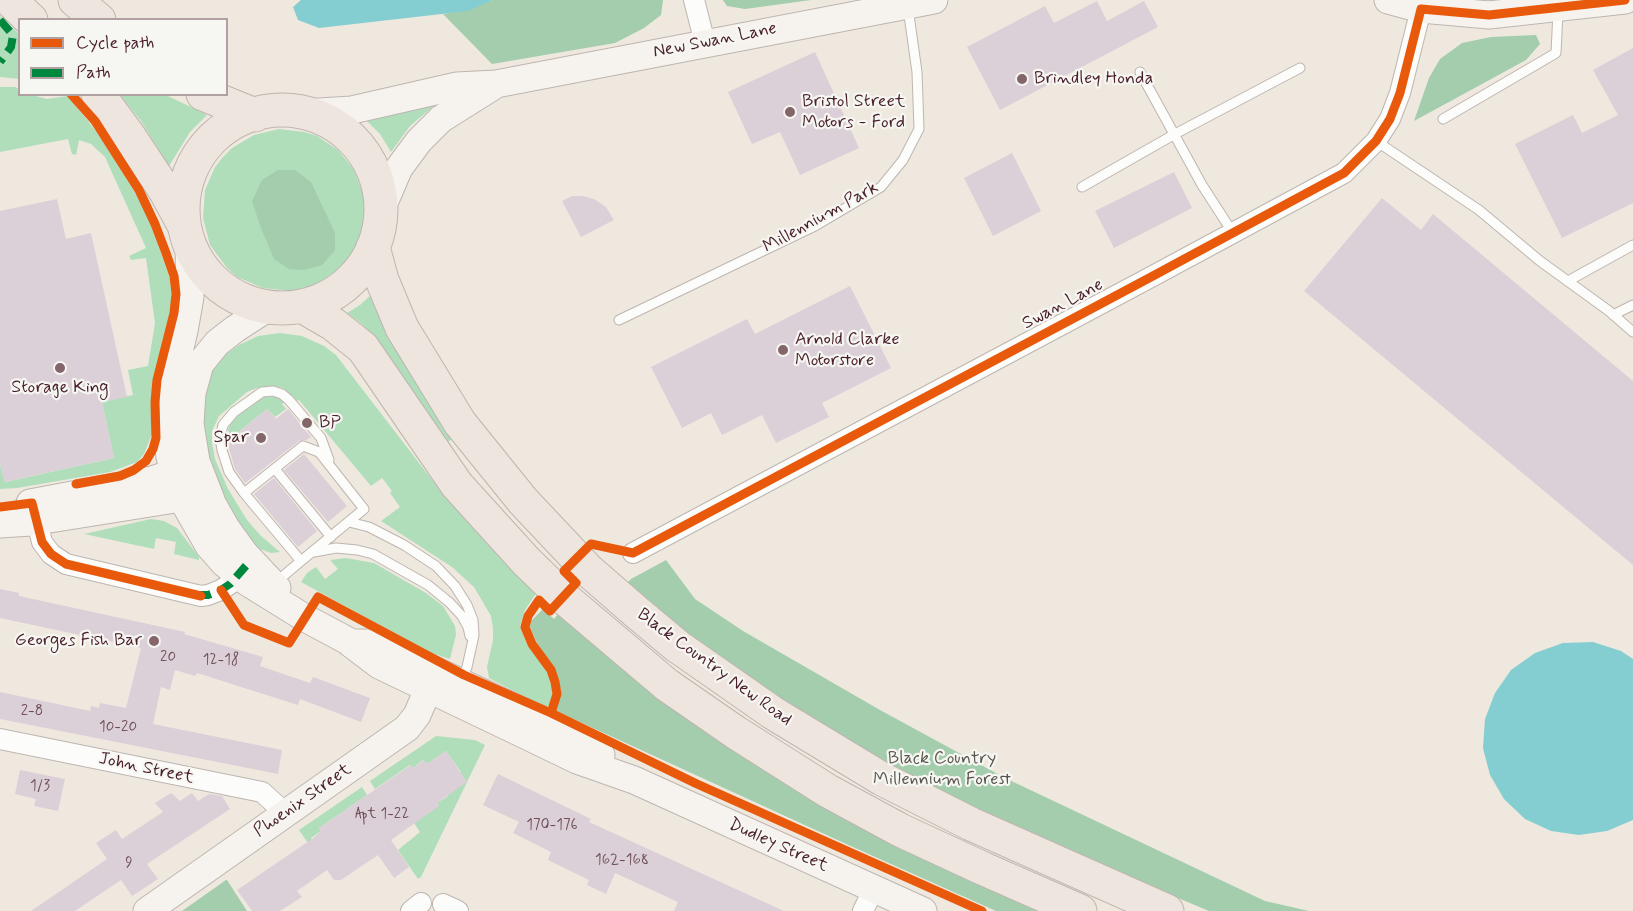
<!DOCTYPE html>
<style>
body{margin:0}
#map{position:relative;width:1633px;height:911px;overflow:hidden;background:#eee8de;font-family:Mynerve,sans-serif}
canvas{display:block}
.legend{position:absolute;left:18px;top:18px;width:210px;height:78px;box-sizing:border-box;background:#f6f6f2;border:2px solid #b1a0a2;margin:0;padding:8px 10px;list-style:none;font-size:18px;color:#4a1f2b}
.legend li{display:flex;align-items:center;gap:12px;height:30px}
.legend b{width:30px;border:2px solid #b1a0a2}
</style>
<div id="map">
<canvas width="1633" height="911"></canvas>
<ul class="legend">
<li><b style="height:8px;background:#e8590c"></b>Cycle path</li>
<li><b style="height:8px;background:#00873e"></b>Path</li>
</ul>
</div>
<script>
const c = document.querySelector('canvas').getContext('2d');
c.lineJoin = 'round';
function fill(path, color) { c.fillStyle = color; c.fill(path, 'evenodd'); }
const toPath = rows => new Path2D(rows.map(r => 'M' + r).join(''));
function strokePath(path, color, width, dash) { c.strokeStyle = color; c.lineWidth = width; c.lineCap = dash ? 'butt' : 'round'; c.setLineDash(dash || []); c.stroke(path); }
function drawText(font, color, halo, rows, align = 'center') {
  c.font = font + ' Mynerve,sans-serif'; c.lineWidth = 4.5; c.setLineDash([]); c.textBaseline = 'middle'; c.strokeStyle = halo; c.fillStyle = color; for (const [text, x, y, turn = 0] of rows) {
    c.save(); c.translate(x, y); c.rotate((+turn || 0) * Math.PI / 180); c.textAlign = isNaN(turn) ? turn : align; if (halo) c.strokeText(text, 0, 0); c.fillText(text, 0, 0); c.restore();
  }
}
fill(toPath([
 [0,16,19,34,19,79,0,77],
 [0,87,15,87,19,89,20,94,32,95,47,99,68,96,100,136,142,204,152,225,170,279,171,291,171,310,152,388,152,434,144,454,137,462,110,472,17,488,0,489,0,464,5,482,114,458,102,402,133,395,128,370,148,366,155,323,146,258,131,260,129,256,146,248,105,157,91,144,79,140,76,155,72,154,68,139,0,152],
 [120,95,166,95,207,115,190,132,169,166,141,121],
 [436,104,410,126,391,152,380,134,365,119],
 [279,129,304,132,317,136,338,150,354,170,363,194,365,206,362,233,357,246,340,268,317,284,290,291,263,288,237,277,227,268,210,245,203,218,205,190,215,167,223,157,232,148,254,135],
 [372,294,457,436,446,443,376,340,362,324,347,313,360,305],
 [280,333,302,336,324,346,336,355,446,498,501,558,537,592,525,610,520,626,527,644,547,671,553,691,550,706,542,706,489,678,487,667,493,640,493,628,491,616,474,587,452,567,381,521,400,507,390,493,392,491,382,478,371,486,299,400,298,401,283,388,275,386,257,388,247,392,219,416,212,431,212,443,215,459,228,489,247,520,260,535,280,552,271,553,249,545,235,527,197,428,207,376,221,358,239,345,258,336],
 [263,397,278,397,285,402,282,404,286,409,275,417,267,409,231,438,228,430,231,421],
 [151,519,164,521,177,528,199,557,199,560,174,554,176,542,156,538,154,549,84,534],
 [346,558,374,563,426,593,443,606,455,626,456,635,450,659,431,653,301,582,307,573,316,567,325,579,338,569,330,560],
 [436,736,475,740,485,745,421,877,418,879,398,850,420,832,412,820,439,806,437,803,448,796,441,786,461,772,446,751,427,764,423,760,413,768,410,765,375,789,370,781],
 [362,787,367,795,319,828,321,831,311,838,315,843,310,846,299,830]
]), '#b0deba');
fill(toPath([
 [493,0,663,0,661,15,644,28,615,43,492,64,443,14,468,10],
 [723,0,811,0,745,9,727,6],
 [1536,35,1540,44,1526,60,1414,121,1429,78,1440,59,1462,43,1491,37],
 [278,170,295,170,311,182,335,233,335,250,322,265,304,270,289,269,274,259,261,228,252,201,262,180],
 [666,560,695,599,743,631,880,710,1005,778,1265,901,1309,911,1209,911,1095,863,932,790,757,686,624,586,631,579],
 [543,609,554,619,561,611,895,843,975,883,1037,911,996,911,844,843,556,711,561,691,557,675,536,641,530,627,531,621],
 [227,880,247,911,182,911,226,880]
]), '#a3cdac');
fill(toPath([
 [301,0,493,0,468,11,319,28,298,20,293,7],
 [1593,642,1621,651,1633,659,1633,820,1607,831,1579,835,1551,831,1525,819,1504,799,1490,775,1483,748,1485,719,1495,693,1511,670,1535,653,1563,643]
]), '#84ced1');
fill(toPath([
 [1097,1,1107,21,1144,1,1158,27,1000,110,967,47,1045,6,1054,23],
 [1633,48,1633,203,1562,238,1515,144,1573,115,1582,133,1618,115,1593,70],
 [815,52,859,148,800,175,780,132,752,144,728,92],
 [1012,153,1041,211,993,236,964,178],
 [1174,172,1192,208,1114,248,1095,211],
 [572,196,583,196,594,199,606,207,614,220,581,237,562,201],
 [1382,198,1421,230,1433,214,1633,381,1633,565,1304,291],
 [57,199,66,239,91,233,127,397,102,402,114,458,4,482,0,463,0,211],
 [850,286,891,368,822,403,829,417,776,443,762,415,722,435,711,413,682,428,651,367,747,319,755,334],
 [267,409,276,419,288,409,311,437,306,440,299,441,245,483,235,469,227,441],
 [304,454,347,506,328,522,284,470],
 [274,478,317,531,298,547,254,494],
 [0,589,19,593,19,596,185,632,184,634,263,657,260,666,310,683,313,677,370,698,361,722,300,699,298,705,197,673,195,676,175,670,170,690,161,687,153,724,282,750,278,774,0,719,0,692,90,711,91,706,99,708,100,703,126,708,141,648,0,618],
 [446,751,467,782,437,803,439,806,391,840,409,867,394,878,378,855,341,880,334,880,327,870,297,891,302,897,280,911,252,911,237,890,312,839,321,831,319,828,411,765,413,768,424,760,427,764],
 [20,770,65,779,58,811,34,806,36,799,15,794],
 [498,774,591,819,589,822,784,911,674,911,678,902,615,873,606,894,587,885,589,880,548,860,551,852,513,833,519,822,483,805],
 [171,793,180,801,192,793,198,801,209,794,222,796,230,809,147,864,158,879,132,896,121,880,75,911,31,911,107,859,96,843,116,830,122,839,163,812,155,803]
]), '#dbd0d8');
const lane = toPath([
 [1140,72,1202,185,1233,233],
 [1443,119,1556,53,1558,11],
 [1376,141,1479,210,1540,261,1609,311,1633,332],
 [1082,187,1175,134,1300,68],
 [1568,281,1633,245],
 [1613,315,1633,305],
 [619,320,815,226,881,187,903,160,919,129,917,72,908,8],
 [275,469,331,537],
 [244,493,229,472,222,450,220,437,223,425,234,412,262,392,273,391,282,394,289,400,321,438,329,460],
 [349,522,369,527,404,545,436,566,455,586,467,605,473,620,474,635,467,667,462,679],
 [314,552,336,548,357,550,373,554,428,585,449,602,462,616,468,627,470,636],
 [276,582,301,561,364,509,319,452,303,446,244,493,301,561]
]);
const street = toPath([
 [694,0,705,43],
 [34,509,42,542,51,554,66,564,201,596,208,595,221,590,230,584,247,564],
 [633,553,1151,277,1344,173,1376,141,1390,119,1400,93,1421,9],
 [0,739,262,792,285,813],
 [443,904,458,911],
 [411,911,421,903],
 [863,911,874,888]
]);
const secondary = toPath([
 [1388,0,1421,9,1489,15,1625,0],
 [303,113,352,110,457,86,496,84,934,0],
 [381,210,399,168,419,141,441,119,495,85],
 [189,243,190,297,184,331,166,407,165,419,170,457,176,481,186,506,209,546,224,563,247,582,305,618,365,650],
 [269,307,235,329,217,343,200,364,192,393,190,424,196,461,213,505,226,528,244,553,277,588],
 [30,503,152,480,191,467],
 [0,524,31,522,194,496,193,492],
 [350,643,379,665,521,733,577,760,634,780,923,911],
 [354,643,376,643,558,728,601,755],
 [147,911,407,728,417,715,436,671]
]);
const highway = toPath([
 [10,0,31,20],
 [75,0,99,20],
 [98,94,129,136,166,192,184,225],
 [203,94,255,115],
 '183 209a99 99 0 1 1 198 0a99 99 0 1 1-198 0Z',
 [373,247,382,280,402,328,460,423,523,501,588,570,634,610,677,646,773,713,882,779,971,824,1167,911],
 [302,306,333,324,363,348,457,485,526,561,563,597,667,685,735,732,828,791,900,830,984,869,1080,911]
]);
strokePath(lane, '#beb5b0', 11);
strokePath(street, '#beb5b0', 22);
strokePath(secondary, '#beb5b0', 29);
strokePath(highway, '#beb5b0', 35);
strokePath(lane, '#fcfcfa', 9);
strokePath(street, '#fcfcfa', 20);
strokePath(secondary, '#f6f3ef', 27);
strokePath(highway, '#eee6de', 33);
strokePath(toPath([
 [0,20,13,35,11,47,0,62],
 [196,595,208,595,221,590,230,584,251,560]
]), '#00873e', 8, [15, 8]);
strokePath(toPath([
 [71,94,95,121,139,190,155,224,166,253,174,276,176,294,174,313,157,380,155,402,156,438,153,449,146,461,134,470,120,476,76,484],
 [0,507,32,503,42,542,51,554,66,564,201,596],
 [221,590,244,625,289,643,318,597,464,675,551,713,697,784,982,911],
 [551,713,557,694,555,682,551,670,532,644,525,627,528,616,539,600,550,611,576,583,564,571,591,544,633,553,1151,277,1344,173,1376,141,1390,119,1400,93,1421,9,1489,15,1625,0]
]), '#e8590c', 9);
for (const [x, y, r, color] of [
 [1022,79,6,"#83656a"],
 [790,112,6,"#83656a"],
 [783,350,6,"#83656a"],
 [60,368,6,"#83656a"],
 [307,423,6,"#83656a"],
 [261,438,6,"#83656a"],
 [154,641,6,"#83656a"]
]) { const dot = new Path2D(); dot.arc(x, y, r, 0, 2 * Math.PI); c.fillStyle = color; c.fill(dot); strokePath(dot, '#f6f6f2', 2); }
drawText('15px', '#6e4b56', null, [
 ["20",168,658],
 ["12-18",221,661],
 ["2-8",32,712],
 ["10-20",118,728],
 ["1/3",40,787],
 ["Apt 1-22",382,815],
 ["170-176",552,826],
 ["162-168",622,861],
 ["9",129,864]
]);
drawText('18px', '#4a1f2b', '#f6f6f2', [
 ["New Swan Lane",715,41,-11],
 ["Millennium Park",821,218,-29],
 ["Swan Lane",1063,305,-28],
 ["Black Country New Road",714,668,36],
 ["John Street",146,769,12],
 ["Phoenix Street",303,801,-35],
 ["Dudley Street",778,846,24]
]);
drawText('18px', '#4a1f2b', '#f6f6f2', [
 ["Brindley Honda",1034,79],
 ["Bristol Street",802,102],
 ["Motors - Ford",802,123],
 ["Arnold Clarke",795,340],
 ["Motorstore",795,361],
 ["Storage King",60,388,"center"],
 ["BP",319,423],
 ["Spar",249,438,"right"],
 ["Georges Fish Bar",142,641,"right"]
], 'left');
drawText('18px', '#59564d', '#f6f6f2', [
 ["Black Country",942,759],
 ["Millennium Forest",942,780]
]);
</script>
